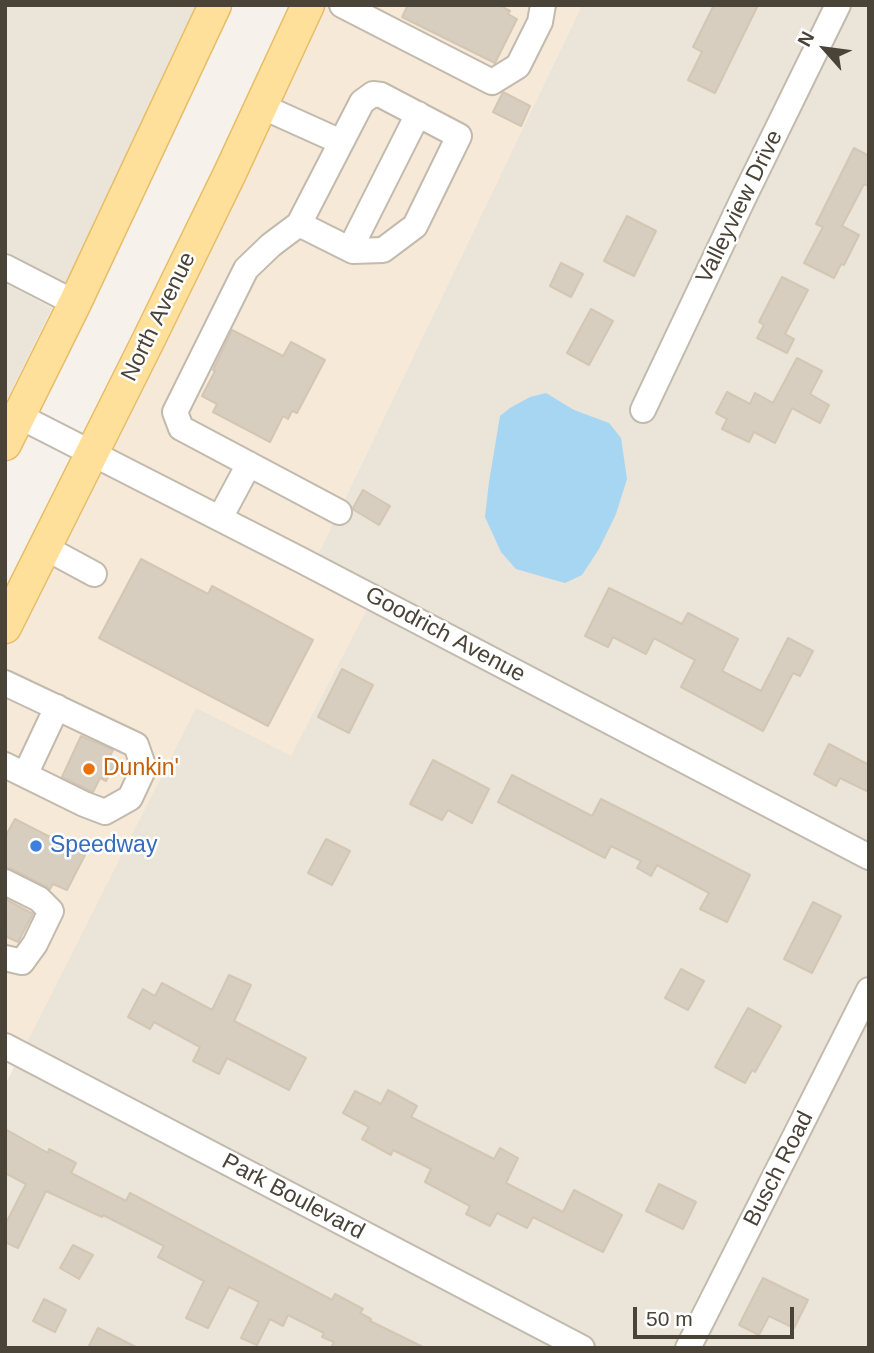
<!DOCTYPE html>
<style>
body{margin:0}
#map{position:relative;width:874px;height:1353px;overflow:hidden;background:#f6f2eb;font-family:Helvetica,sans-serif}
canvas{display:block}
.frame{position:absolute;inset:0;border:7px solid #4a4338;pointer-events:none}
.north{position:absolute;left:790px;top:14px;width:70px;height:70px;-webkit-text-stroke:5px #fff;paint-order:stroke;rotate:298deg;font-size:19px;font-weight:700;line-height:28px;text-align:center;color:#4a4338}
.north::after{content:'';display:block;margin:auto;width:24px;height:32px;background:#4a4338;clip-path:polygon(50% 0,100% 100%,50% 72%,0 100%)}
.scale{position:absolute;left:633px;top:1307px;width:161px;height:32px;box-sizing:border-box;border:4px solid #4a4338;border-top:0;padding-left:9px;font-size:21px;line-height:24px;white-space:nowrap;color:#4a4338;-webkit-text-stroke:5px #fff;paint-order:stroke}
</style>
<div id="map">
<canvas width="874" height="1353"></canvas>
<div class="frame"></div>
<div class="north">N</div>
<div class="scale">50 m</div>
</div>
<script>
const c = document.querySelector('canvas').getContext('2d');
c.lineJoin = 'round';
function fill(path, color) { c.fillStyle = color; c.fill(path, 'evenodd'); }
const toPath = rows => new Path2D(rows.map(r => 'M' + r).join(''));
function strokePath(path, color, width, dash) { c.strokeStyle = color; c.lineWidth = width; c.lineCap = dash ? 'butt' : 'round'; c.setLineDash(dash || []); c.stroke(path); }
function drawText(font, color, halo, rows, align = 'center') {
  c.font = font + ' Helvetica,sans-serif'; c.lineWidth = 5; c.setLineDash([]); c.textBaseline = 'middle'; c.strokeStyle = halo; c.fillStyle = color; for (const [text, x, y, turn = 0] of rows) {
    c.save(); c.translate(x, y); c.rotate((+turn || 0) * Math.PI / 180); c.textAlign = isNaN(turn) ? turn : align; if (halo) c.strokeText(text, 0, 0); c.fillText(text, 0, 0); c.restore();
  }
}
fill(toPath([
 [5,5,208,5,70,290,5,256],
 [582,5,869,5,869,1348,5,1348,5,1085,196,707,291,755,316,559],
 [5,283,52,308,5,404]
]), '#eae4d9');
fill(toPath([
 [317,5,582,5,316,559,102,449],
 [93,462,370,604,291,756,196,708,24,1048,5,1038,5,644]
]), '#f7e9d7');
fill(toPath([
 [546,393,574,410,609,423,621,438,627,479,616,514,599,549,582,575,565,583,516,569,501,552,485,517,489,482,500,416,510,408,530,397]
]), '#a7d6f2');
const building = toPath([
 [408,5,499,5,510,11,508,14,517,19,495,63,402,17,408,5],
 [714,5,758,5,715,93,688,80,702,52,693,47,714,5],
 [503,92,530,106,521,126,493,112,503,92],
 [854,148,869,156,869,187,864,184,842,226,859,235,844,265,841,264,834,278,804,263,823,227,816,224,854,148],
 [627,216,656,231,634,276,604,261,627,216],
 [561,263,583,274,571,297,550,286,561,263],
 [782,277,808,290,785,334,794,339,787,353,757,338,764,325,759,322,782,277],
 [591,309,613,321,589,365,567,353,591,309],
 [232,330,283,356,291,342,325,360,297,413,292,411,288,419,283,416,270,442,213,412,217,404,202,396,215,371,213,370,232,330],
 [797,358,822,371,810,394,829,405,820,423,792,408,775,443,754,432,749,442,722,429,727,419,716,413,727,392,750,404,755,393,773,403,797,358],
 [363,490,390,506,379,525,354,510,353,508,363,490],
 [141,559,208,594,212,586,313,640,268,726,99,638,141,559],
 [609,588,682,624,688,613,738,639,722,671,761,691,788,638,813,651,800,676,793,673,763,731,681,687,695,660,654,638,646,654,613,637,608,647,585,636,609,588],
 [342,669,373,685,349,733,318,717,342,669],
 [81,736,113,750,110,756,117,760,106,781,100,778,93,792,62,777,81,736],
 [829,744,869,765,869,792,840,778,836,786,814,774,829,744],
 [433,760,489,789,472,823,448,810,442,820,410,804,433,760],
 [512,775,592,816,601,799,659,828,750,875,727,922,700,909,709,893,657,865,651,876,637,868,641,861,611,846,605,858,498,802,512,775],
 [15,819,85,855,67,890,53,884,50,889,12,869,5,867,5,837,15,819],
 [326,839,350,851,332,885,308,873,326,839],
 [5,899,33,914,18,942,5,936,5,899],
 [813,902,841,916,812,973,784,959,813,902],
 [681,969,704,981,688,1010,665,998,681,969],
 [229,975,251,985,234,1021,306,1058,289,1090,227,1058,219,1074,193,1061,200,1047,154,1022,150,1029,128,1017,143,989,155,996,162,983,212,1010,229,975],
 [748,1008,781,1026,755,1072,752,1070,745,1083,715,1067,748,1008],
 [388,1090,417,1106,411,1117,494,1159,500,1148,518,1158,506,1183,563,1212,574,1190,622,1215,603,1252,533,1217,527,1228,497,1213,490,1226,466,1214,470,1206,425,1182,431,1169,393,1150,391,1155,362,1139,369,1127,343,1113,355,1091,381,1104,388,1090],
 [5,1129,48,1153,49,1149,76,1163,71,1173,126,1201,130,1193,332,1300,335,1294,363,1309,360,1313,371,1319,370,1321,425,1348,331,1348,334,1342,322,1337,324,1333,288,1315,283,1326,270,1319,257,1345,241,1338,259,1302,229,1287,208,1328,186,1318,204,1281,158,1257,164,1246,103,1215,102,1217,46,1191,18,1248,5,1242,5,1225,26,1184,5,1173,5,1129],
 [659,1184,696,1202,683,1229,646,1211,659,1184],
 [73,1245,93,1255,79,1279,60,1268,73,1245],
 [763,1278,808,1300,794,1328,769,1316,759,1335,739,1325,763,1278],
 [44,1299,66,1310,55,1332,33,1321,44,1299],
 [98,1328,138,1348,88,1348,98,1328]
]);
fill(building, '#d8cec0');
strokePath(building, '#d3c6b3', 2);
const minor = toPath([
 [342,5,492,82,518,66,540,22,543,5],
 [261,106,341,142],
 [299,224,353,251,383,250,415,226,459,136,381,95,373,94,362,102,299,224,271,245,246,269,175,412,181,428,339,512],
 [350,249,418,114],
 [5,267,75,303],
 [643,410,743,199,838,5],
 [19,416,299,559,869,857],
 [220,518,249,464],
 [44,547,94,574],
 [5,683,136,745,144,768,130,798,105,812,84,804,5,765],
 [25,775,57,707],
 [5,882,39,899,51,911,35,944,22,962,5,958],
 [5,1046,582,1348],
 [688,1348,869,990]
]);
const major = toPath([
 [5,444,75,303,215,5],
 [5,627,148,341,230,173,308,5]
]);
strokePath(minor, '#c2baad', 28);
strokePath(major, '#e7bd68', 35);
strokePath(minor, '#fff', 24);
strokePath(major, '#ffe09b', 32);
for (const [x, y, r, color] of [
 [89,769,7,"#e8710a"],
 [36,846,7,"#3f7fe0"]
]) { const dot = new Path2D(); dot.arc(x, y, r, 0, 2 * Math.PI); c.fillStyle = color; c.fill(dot); strokePath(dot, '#fff', 2.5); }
drawText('23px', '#4a4338', '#fff', [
 ["Valleyview Drive",740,207,-64],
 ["North Avenue",159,317,-64],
 ["Goodrich Avenue",445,635,28],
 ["Busch Road",779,1169,-63],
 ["Park Boulevard",293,1197,28]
]);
drawText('23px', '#c56008', '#fff', [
 ["Dunkin'",103,769]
], 'left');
drawText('23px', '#366cbe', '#fff', [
 ["Speedway",50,846]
], 'left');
</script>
